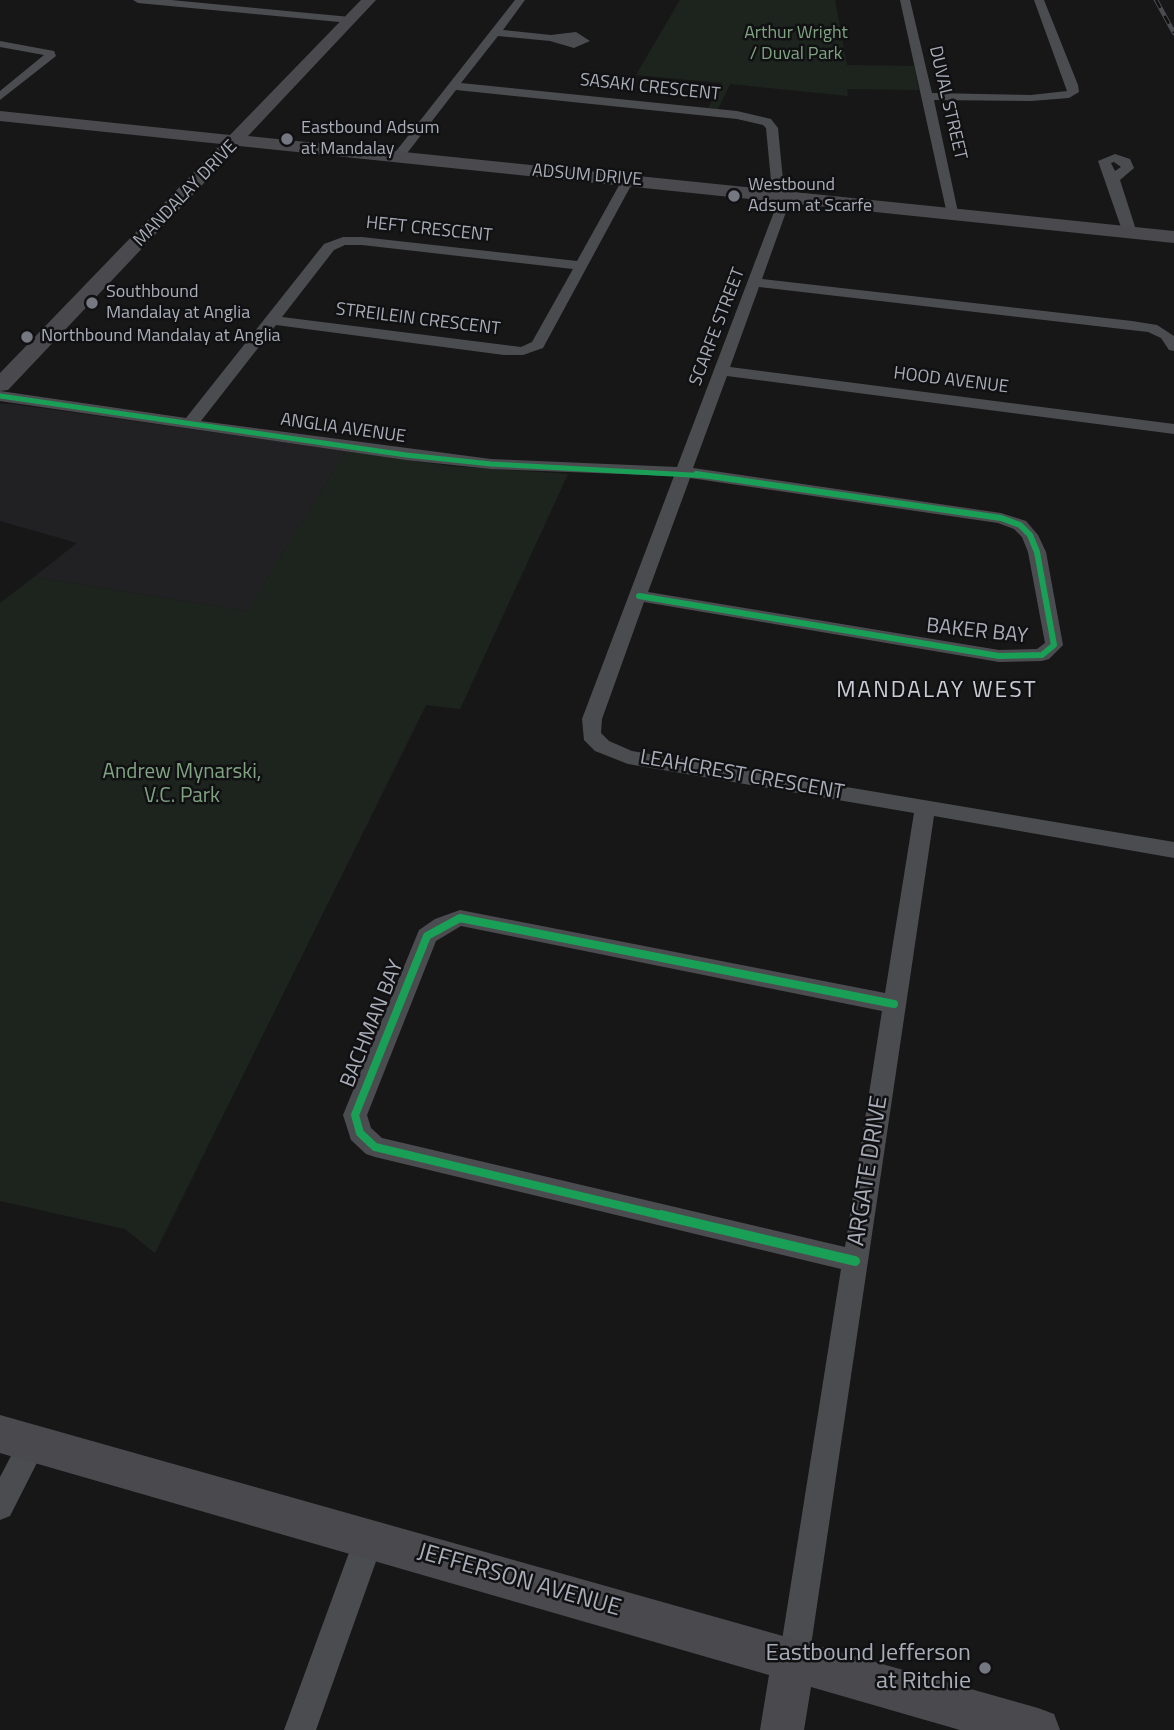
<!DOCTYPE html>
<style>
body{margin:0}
canvas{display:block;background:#171717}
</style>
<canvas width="1174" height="1730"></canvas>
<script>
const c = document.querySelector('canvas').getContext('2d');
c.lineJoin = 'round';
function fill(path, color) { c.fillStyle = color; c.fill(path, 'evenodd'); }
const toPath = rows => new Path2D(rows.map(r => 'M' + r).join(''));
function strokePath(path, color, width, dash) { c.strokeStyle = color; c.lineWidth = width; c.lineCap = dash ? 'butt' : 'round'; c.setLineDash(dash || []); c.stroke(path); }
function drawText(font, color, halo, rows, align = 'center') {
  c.font = font + ' "Titillium Web",sans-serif'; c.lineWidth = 5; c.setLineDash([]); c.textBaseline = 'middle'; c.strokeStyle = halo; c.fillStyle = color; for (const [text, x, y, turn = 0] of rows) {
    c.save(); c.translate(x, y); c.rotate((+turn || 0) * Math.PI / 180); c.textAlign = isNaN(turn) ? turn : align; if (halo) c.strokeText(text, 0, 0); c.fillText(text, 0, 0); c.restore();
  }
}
fill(toPath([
 [0,404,12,404,346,451,247,611,34,577,77,543,0,521]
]), '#212123');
fill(toPath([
 [680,0,835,0,847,65,914,66,919,90,847,89,848,96,730,84,718,109,708,108,722,83,636,75],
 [346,451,450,466,568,474,460,709,426,705,155,1253,125,1229,0,1201,0,603,34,577,247,611]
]), '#1d241e');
fill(toPath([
 [133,0,171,0,350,17,355,20,350,23,138,3,133,0],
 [515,0,525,0,503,30,551,35,576,32,590,41,574,48,550,41,498,36,461,83,737,111,771,119,778,128,786,212,762,279,1132,321,1157,325,1174,336,1174,351,1169,350,1161,338,1148,332,759,287,730,367,1174,424,1174,434,727,376,693,468,1001,513,1026,521,1038,535,1046,552,1063,645,1049,659,1042,661,999,662,644,602,602,719,601,733,609,741,632,751,1174,842,1174,858,934,816,809,1659,805,1670,794,1674,783,1670,779,1659,841,1269,375,1157,366,1154,351,1140,343,1115,419,930,435,919,460,910,885,993,914,813,628,764,595,751,584,740,582,719,674,476,491,469,406,460,0,401,0,391,186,418,324,244,343,237,362,237,577,261,622,180,628,176,634,180,543,348,523,355,504,355,276,325,201,421,491,459,677,467,774,212,766,128,763,125,737,119,456,90,401,161,393,161,393,155,515,0],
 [345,245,362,245,573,269,532,342,521,347,282,317,334,250,345,245],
 [690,478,998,523,1014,529,1022,537,1028,552,1045,643,1037,649,999,650,648,592,690,478],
 [461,926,882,1011,845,1247,382,1138,371,1128,367,1115,436,941,461,926],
 [900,0,910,0,932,93,1031,95,1067,91,1034,0,1044,0,1078,85,1079,92,1069,98,1031,101,934,100,959,217,947,214,900,0],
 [0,41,54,51,56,56,0,100,0,91,44,55,0,47,0,41],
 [1115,154,1130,159,1134,168,1120,180,1137,233,1130,237,1123,233,1098,161,1115,154],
 [1114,162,1121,167,1115,171,1111,163,1114,162],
 [33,1429,43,1433,47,1443,10,1516,0,1520,0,1477,23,1433,33,1429],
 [369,1524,379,1529,384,1539,316,1730,284,1730,354,1539,359,1529,369,1524]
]), '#4b4c50');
fill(toPath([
 [361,0,376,0,248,136,1174,231,1174,243,239,146,8,390,0,391,0,373,221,144,0,121,0,111,230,135,361,0],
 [0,1415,1038,1708,1054,1714,1060,1730,960,1730,811,1687,804,1730,760,1730,769,1675,0,1453,0,1415]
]), '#4a4a4e');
const rail = toPath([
 [1156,0,1174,33]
]);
strokePath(rail, '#4b4c4f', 4.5);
strokePath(rail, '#111113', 2.5, [9]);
strokePath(toPath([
 [0,396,406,455,491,464,709,476]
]), '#1a9f57', 5);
strokePath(toPath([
 [639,596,999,656,1042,655,1054,645,1037,552,1030,535,1020,525,1001,518,696,474]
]), '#1a9f57', 6);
strokePath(toPath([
 [668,1217,375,1147,360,1133,355,1115,427,936,460,918,894,1004]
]), '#1a9f57', 8);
strokePath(toPath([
 [661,1215,855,1261]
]), '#1a9f57', 10);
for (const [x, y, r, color] of [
 [287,139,7,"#757880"],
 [734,196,7,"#757880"],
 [92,303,7,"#757880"],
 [27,337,7,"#757880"],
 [985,1668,7,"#757880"]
]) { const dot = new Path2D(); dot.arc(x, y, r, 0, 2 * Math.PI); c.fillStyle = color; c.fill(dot); strokePath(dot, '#111113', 2.5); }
drawText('18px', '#7fa381', '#111113', [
 ["Arthur Wright",796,34],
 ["/ Duval Park",796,55]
]);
drawText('18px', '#a8adb8', '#111113', [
 ["SASAKI CRESCENT",650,88,6],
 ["DUVAL STREET",947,103,77],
 ["ADSUM DRIVE",587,176,5],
 ["MANDALAY DRIVE",186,194,-46],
 ["HEFT CRESCENT",429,230,6],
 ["STREILEIN CRESCENT",418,320,7],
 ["SCARFE STREET",718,327,-69],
 ["HOOD AVENUE",951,381,7],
 ["ANGLIA AVENUE",343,429,8]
]);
drawText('18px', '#a8adb8', '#111113', [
 ["Eastbound Adsum",301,129],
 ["at Mandalay",301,150],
 ["Westbound",748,186],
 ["Adsum at Scarfe",748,207],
 ["Southbound",106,293],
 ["Mandalay at Anglia",106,314],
 ["Northbound Mandalay at Anglia",41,337]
], 'left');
drawText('21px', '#a8adb8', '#111113', [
 ["BAKER BAY",977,632,6],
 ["LEAHCREST CRESCENT",742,776,10],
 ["BACHMAN BAY",373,1024,-68]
]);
drawText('21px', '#7fa381', '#111113', [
 ["Andrew Mynarski,",182,773],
 ["V.C. Park",182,797]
]);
c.letterSpacing = '2px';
drawText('23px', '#c9ccd4', '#111113', [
 ["MANDALAY WEST",937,691]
]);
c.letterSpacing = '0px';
drawText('24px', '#a8adb8', '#111113', [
 ["ARGATE DRIVE",869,1171,-81],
 ["JEFFERSON AVENUE",519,1581,16]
]);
drawText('24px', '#a8adb8', '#111113', [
 ["Eastbound Jefferson",971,1654],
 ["at Ritchie",971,1682]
], 'right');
</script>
